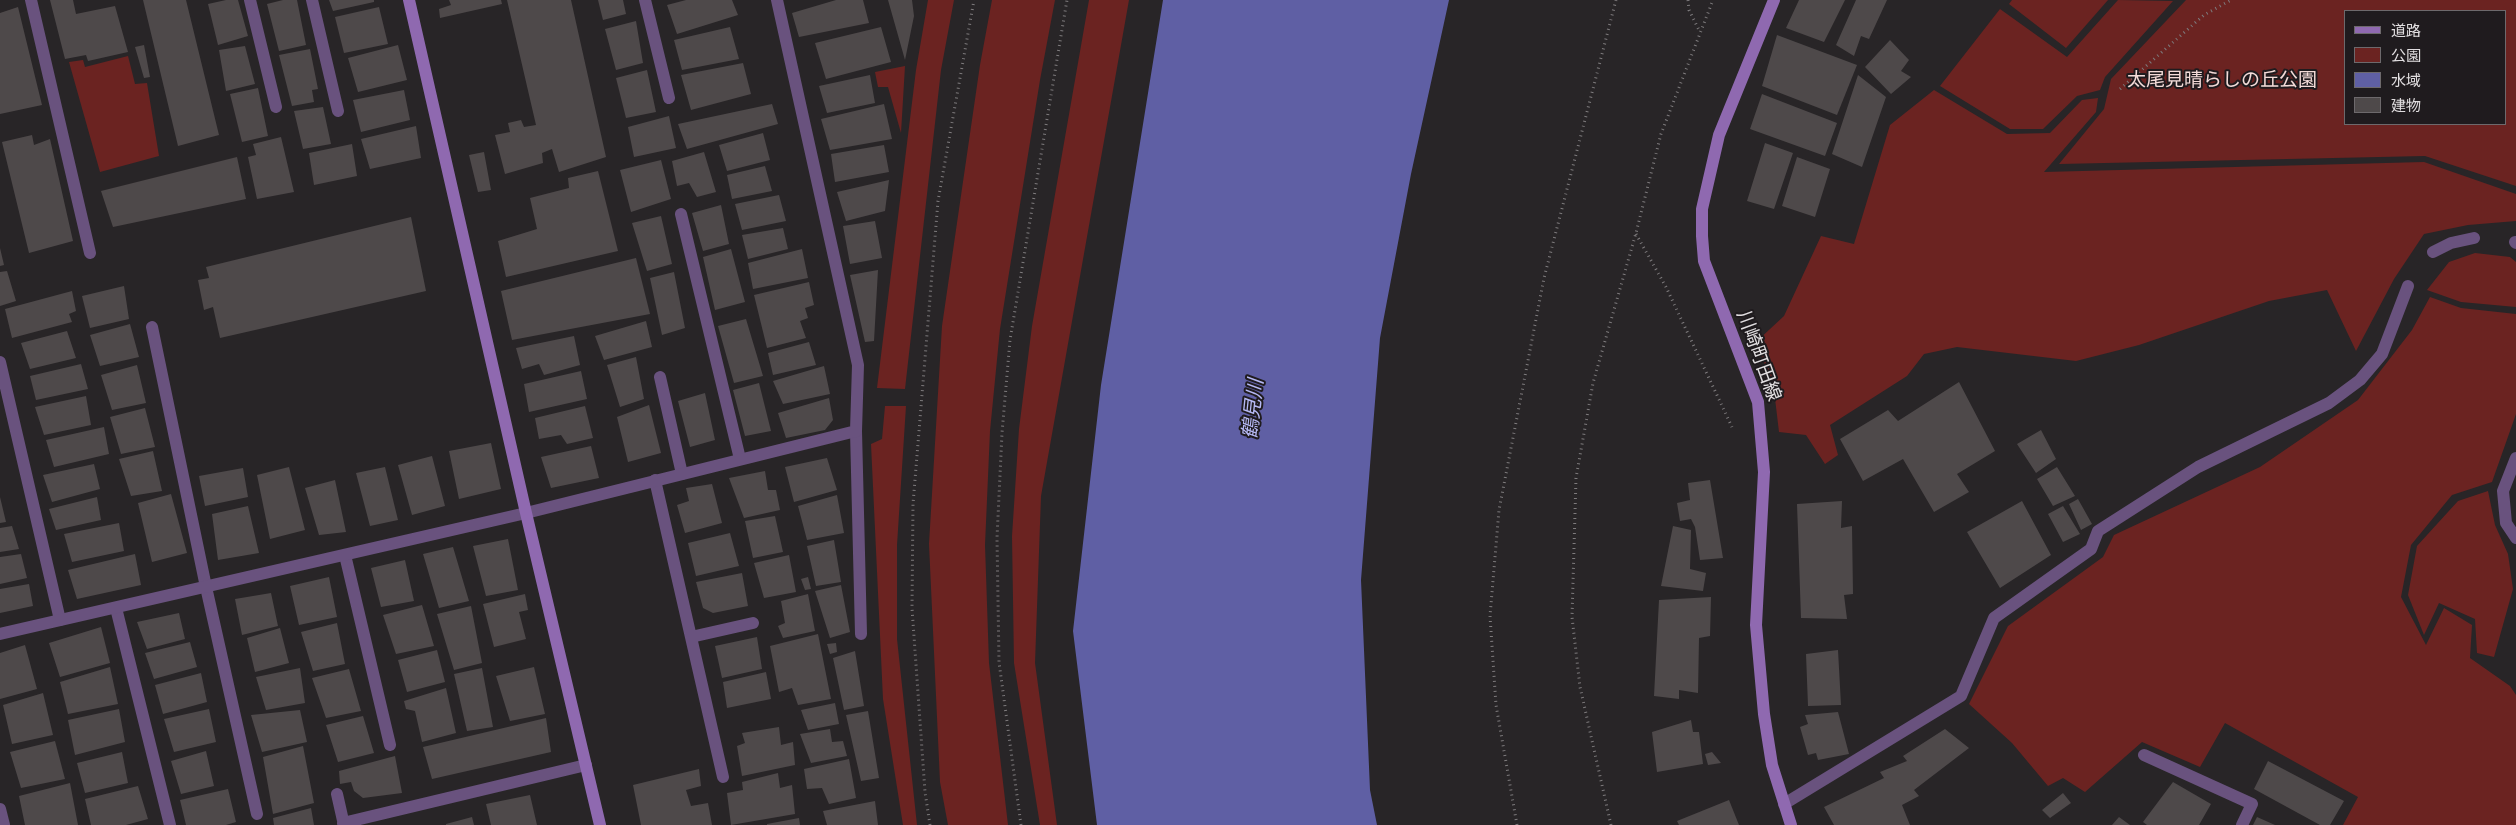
<!DOCTYPE html>
<meta charset="utf-8">
<style>
body{margin:0}
#map{position:relative;width:2516px;height:825px;overflow:hidden;background:#282527;font-family:"Space Grotesk","Noto Sans JP",sans-serif}
canvas{display:block}
.legend{position:absolute;left:2344px;top:10px;width:162px;height:115px;box-sizing:border-box;background:#1f1b1e;border:1px solid #6d696c;margin:0;padding:6px 9px;list-style:none;font-size:15px;color:#e1dee0}
.legend li{display:flex;align-items:center;gap:10px;height:25px}
.legend b{width:25px;border:1px solid #6d696c}
</style>
<div id="map">
<canvas width="2516" height="825"></canvas>
<ul class="legend">
<li><b style="height:6px;background:#8f69b0"></b>道路</li>
<li><b style="height:14px;background:#6b2321"></b>公園</li>
<li><b style="height:14px;background:#5f5fa4"></b>水域</li>
<li><b style="height:14px;background:#4e494a"></b>建物</li>
</ul>
</div>
<script>
const c = document.querySelector('canvas').getContext('2d');
c.lineJoin = 'round';
function fill(path, color) { c.fillStyle = color; c.fill(path, 'evenodd'); }
const toPath = rows => new Path2D(rows.map(r => 'M' + r).join(''));
function strokePath(path, color, width, dash) { c.strokeStyle = color; c.lineWidth = width; c.lineCap = dash ? 'butt' : 'round'; c.setLineDash(dash || []); c.stroke(path); }
function drawText(font, color, halo, rows, align = 'center') {
  c.font = font + ' "Space Grotesk","Noto Sans JP",sans-serif'; c.lineWidth = 4; c.setLineDash([]); c.textBaseline = 'middle'; c.strokeStyle = halo; c.fillStyle = color; for (const [text, x, y, turn = 0] of rows) {
    c.save(); c.translate(x, y); c.rotate((+turn || 0) * Math.PI / 180); c.textAlign = isNaN(turn) ? turn : align; if (halo) c.strokeText(text, 0, 0); c.fillText(text, 0, 0); c.restore();
  }
}
fill(toPath([
 [928,0,954,0,941,70,905,389,877,388,916,70],
 [992,0,1055,0,1040,80,1000,329,990,431,985,545,989,663,1008,825,948,825,940,782,929,544,942,326,980,65],
 [1089,0,1129,0,1041,496,1035,663,1057,825,1040,825,1014,663,1012,536,1019,429,1032,326],
 [2012,0,2108,0,2066,48,2009,4],
 [2118,0,2173,1,2105,77,2100,90,2077,96,2043,129,2010,129,1940,86,2000,9,2067,57],
 [2186,0,2516,0,2516,186,2425,156,2059,164,2104,109,2111,79],
 [2345,11,2505,11,2505,124,2345,124],
 [128,56,135,84,147,83,159,156,100,172,69,62,83,60,85,67],
 [905,66,901,133,888,87,878,87,875,72],
 [1934,90,2007,134,2050,133,2082,100,2098,98,2096,112,2044,172,2424,162,2516,194,2516,221,2468,225,2424,234,2394,279,2356,351,2327,290,2269,301,2139,345,2076,361,1957,347,1924,354,1907,376,1830,425,1838,455,1825,464,1806,435,1779,432,1774,390,1756,342,1784,316,1821,236,1854,244,1890,125],
 [2475,253,2510,257,2516,262,2516,307,2461,302,2427,290,2449,262],
 [2430,297,2461,308,2516,314,2516,414,2492,482,2452,495,2411,545,2401,597,2426,645,2444,608,2472,625,2470,658,2510,686,2516,695,2516,825,2343,825,2358,797,2225,723,2200,767,2142,742,2085,792,2063,778,2048,786,2012,743,1969,704,2008,626,2103,557,2114,535,2260,467,2358,400,2412,330],
 [885,406,906,406,897,545,897,639,917,825,903,825,883,699,871,444,882,439],
 [2488,491,2495,525,2508,554,2513,589,2494,657,2477,653,2475,619,2439,603,2424,635,2408,595,2417,546,2458,501]
]), '#6b2321');
fill(toPath([
 [1163,0,1449,0,1411,174,1380,338,1361,580,1370,790,1377,825,1097,825,1073,631,1101,385]
]), '#5f5fa4');
fill(toPath([
 [50,0,73,0,76,14,115,6,128,52,88,61,86,55,65,59],
 [143,0,186,0,219,135,178,146],
 [226,0,238,0,248,36,218,45,208,4],
 [283,0,297,0,306,45,279,51,267,4],
 [329,0,374,0,374,2,333,11],
 [449,0,501,0,502,4,440,18,439,9,451,5],
 [507,0,571,0,606,157,559,172,552,149,542,153,543,163,505,174,495,135,510,132,508,123,521,120,524,127,536,125],
 [598,0,623,0,626,14,603,20],
 [686,0,732,0,738,15,677,34,667,5],
 [836,0,863,0,869,23,799,37,792,13],
 [888,0,912,0,914,16,905,60],
 [1799,0,1845,0,1824,42,1786,28],
 [1856,0,1887,0,1869,39,1861,36,1854,56,1836,45],
 [18,7,42,105,0,114,0,13],
 [379,7,388,44,344,53,335,17],
 [636,21,643,63,616,70,605,29],
 [730,27,739,59,682,70,674,40],
 [881,27,891,62,826,79,815,43],
 [1777,35,1857,65,1837,115,1762,86],
 [1890,40,1909,60,1901,71,1911,77,1891,94,1865,67],
 [144,45,150,77,144,78,135,47],
 [398,45,407,80,358,92,348,58],
 [245,46,255,84,226,91,219,50],
 [310,49,318,89,312,90,314,102,292,106,279,55],
 [743,63,751,94,691,110,681,75],
 [647,70,656,112,626,118,616,78],
 [870,75,875,103,827,113,819,86],
 [1858,75,1886,97,1862,167,1832,154],
 [258,88,268,136,242,142,230,94],
 [404,90,410,120,361,132,353,100],
 [1762,94,1837,123,1825,156,1750,129],
 [772,104,778,124,687,149,678,124],
 [884,104,892,139,830,150,821,119],
 [323,107,331,144,303,149,294,111],
 [669,116,676,148,634,157,628,127],
 [416,126,421,158,370,169,361,139],
 [763,133,770,160,727,171,719,145],
 [32,135,34,145,50,139,73,241,29,253,2,142],
 [281,137,294,192,257,199,248,157,256,155,253,144],
 [1765,143,1793,153,1774,209,1747,201],
 [352,144,357,176,314,185,309,153],
 [884,145,889,172,835,182,831,154],
 [484,152,491,190,478,192,469,155],
 [704,152,716,192,697,197,689,183,677,186,672,161],
 [237,157,246,199,113,227,101,191],
 [1797,157,1830,169,1815,217,1782,206],
 [661,160,671,199,631,212,620,170],
 [765,166,772,191,732,199,727,175],
 [598,171,618,251,506,277,498,241,537,229,530,198,569,188,568,178],
 [889,180,885,211,846,221,837,192],
 [779,195,786,221,742,230,735,204],
 [721,205,729,244,703,251,692,213],
 [661,216,672,264,647,271,632,223],
 [411,217,426,291,220,338,213,307,204,310,198,280,209,278,206,267],
 [875,221,882,258,850,264,843,226],
 [783,228,788,249,748,259,742,235],
 [0,248,4,265,0,266],
 [731,249,745,302,715,310,703,257],
 [802,249,808,278,753,289,748,263],
 [636,258,650,314,512,340,501,291],
 [878,270,874,341,865,342,850,275],
 [7,271,16,301,0,306,0,272],
 [674,272,685,328,662,335,650,278],
 [809,282,814,305,805,308,808,318,800,321,806,338,767,348,754,295],
 [124,286,129,319,90,328,82,296],
 [72,291,76,311,69,314,72,322,12,338,5,309],
 [746,319,763,376,734,383,718,326],
 [646,321,652,347,604,360,595,336],
 [130,324,139,357,100,366,90,335],
 [67,331,76,358,30,369,21,343],
 [574,336,580,365,544,375,539,364,522,369,516,348],
 [809,342,816,365,773,375,768,353],
 [636,357,644,399,620,407,607,365],
 [81,364,88,389,36,400,30,376],
 [137,365,146,403,112,410,101,375],
 [824,366,830,394,783,404,773,381],
 [581,371,587,399,529,412,524,384],
 [1959,382,1995,451,1957,474,1969,492,1934,512,1903,459,1863,481,1840,439,1888,410,1898,421],
 [759,383,771,431,745,436,733,390],
 [705,393,715,440,690,447,678,401],
 [86,396,91,425,44,435,35,407],
 [829,398,833,420,825,430,786,438,778,413],
 [649,405,661,453,628,462,617,417],
 [585,406,593,438,567,444,561,435,539,439,535,418],
 [145,408,155,447,121,454,110,417],
 [104,427,109,454,54,467,46,440],
 [2041,430,2056,459,2036,473,2017,444],
 [491,443,501,489,459,499,449,451],
 [591,446,599,478,551,488,541,457],
 [153,451,162,491,131,496,119,459],
 [432,456,445,506,412,515,398,465],
 [827,458,837,490,794,502,785,467],
 [94,464,100,489,52,502,43,475],
 [289,467,305,530,270,539,257,475],
 [385,467,398,520,370,526,356,473],
 [2057,467,2075,496,2053,506,2037,479],
 [243,468,248,497,205,506,199,476],
 [765,471,768,490,776,490,780,510,744,518,729,478],
 [335,480,346,532,319,535,305,488],
 [1710,480,1723,558,1700,560,1695,527,1691,519,1680,521,1677,503,1690,500,1688,483],
 [712,484,722,523,685,533,677,505,689,501,686,488],
 [171,494,187,553,152,562,138,503],
 [837,495,844,533,807,540,798,506],
 [0,497,6,522,0,523],
 [97,497,101,520,56,530,49,509],
 [2078,499,2092,524,2081,530,2069,504],
 [1842,501,1841,528,1852,526,1853,594,1844,595,1847,619,1801,618,1797,504],
 [2022,501,2051,555,2000,588,1967,532],
 [248,506,259,553,218,560,212,514],
 [2063,506,2080,534,2063,542,2048,514],
 [775,516,783,552,753,558,745,521],
 [119,523,124,551,72,562,64,534],
 [12,526,19,549,0,552,0,528],
 [1673,526,1691,530,1690,569,1706,573,1703,591,1661,586],
 [730,533,739,566,696,576,688,543],
 [508,539,518,590,486,596,473,546],
 [834,540,841,582,816,586,807,546],
 [453,547,469,601,439,608,423,554],
 [21,554,27,578,0,584,0,557],
 [135,554,141,585,77,599,68,570],
 [789,555,796,592,764,598,754,563],
 [405,560,414,601,381,607,371,568],
 [742,573,748,606,713,613,703,608,696,582],
 [329,577,337,617,299,625,290,586],
 [808,577,811,589,805,590,801,579],
 [29,584,33,606,0,613,0,589],
 [841,585,850,632,830,638,815,591],
 [271,593,278,626,242,635,235,599],
 [525,594,528,610,519,612,526,639,494,647,483,604],
 [808,594,815,631,783,638,778,626,785,623,781,601],
 [1711,597,1710,636,1699,638,1698,693,1679,690,1679,699,1654,696,1659,600],
 [422,605,434,646,396,654,383,615],
 [471,606,482,663,454,670,437,614],
 [179,613,185,639,147,649,137,622],
 [337,623,345,664,313,671,301,632],
 [101,627,110,663,60,677,49,643],
 [280,628,289,663,255,672,247,638],
 [818,634,831,699,798,705,792,688,779,692,770,646],
 [757,637,762,669,722,678,715,646],
 [190,642,197,667,154,679,145,653],
 [836,643,837,652,830,654,827,644],
 [25,645,37,689,0,699,0,653],
 [437,650,445,682,407,692,398,660],
 [1838,650,1841,705,1808,706,1806,654],
 [855,651,864,706,844,710,833,658],
 [110,667,118,704,68,714,60,682],
 [534,667,545,714,510,721,496,676],
 [300,668,305,703,266,710,256,677],
 [482,668,493,727,467,731,454,674],
 [349,669,361,711,326,718,312,678],
 [766,672,771,699,727,708,723,682],
 [201,673,207,702,163,714,155,685],
 [446,688,456,733,422,742,415,711,406,709,404,701],
 [43,693,53,735,12,744,3,705],
 [835,703,839,724,808,730,801,710],
 [119,709,125,742,75,755,68,720],
 [209,709,216,742,174,752,164,719],
 [300,710,307,742,262,752,251,715],
 [868,711,879,778,861,781,846,715],
 [1838,712,1849,754,1818,760,1816,753,1808,755,1800,727,1808,724,1805,715],
 [363,716,374,753,338,762,326,725],
 [546,718,551,752,432,779,423,747],
 [1691,720,1693,732,1699,732,1703,764,1657,772,1652,732],
 [779,727,781,745,793,742,795,765,742,776,737,746,745,743,742,733],
 [830,729,832,742,843,741,847,756,811,763,800,734],
 [1945,729,1969,748,1914,790,1919,796,1902,805,1910,825,1834,825,1824,807,1884,778,1880,772,1907,761,1903,756],
 [55,741,65,779,21,788,10,752],
 [303,746,314,803,273,814,263,757],
 [206,751,214,786,181,794,171,761],
 [122,752,128,783,85,793,77,763],
 [1712,752,1721,763,1708,765,1705,754],
 [395,756,402,793,363,798,354,791,351,782,340,784,339,771],
 [849,759,856,798,829,804,822,788,807,789,804,769],
 [2268,761,2344,801,2330,825,2320,825,2254,789],
 [699,769,701,786,686,790,691,806,708,803,712,825,641,825,633,785],
 [778,773,780,788,792,785,795,814,731,825,727,793,743,790,742,782],
 [2173,782,2211,804,2199,825,2147,825,2143,822],
 [70,783,78,825,25,825,19,796],
 [138,786,148,819,126,825,91,825,85,799],
 [228,789,236,822,226,825,186,825,180,800],
 [2063,793,2071,803,2050,818,2042,810],
 [530,795,537,825,491,825,486,804],
 [1729,800,1739,825,1679,825,1677,821],
 [875,801,878,825,827,825,823,811],
 [311,808,314,825,274,825,273,818],
 [472,817,474,825,446,825,446,824],
 [2119,817,2130,825,2112,825],
 [2257,817,2275,825,2253,825],
 [799,818,800,825,767,825,767,824]
]), '#4e494a');
strokePath(toPath([
 [1688,0,1689,10,1700,32],
 [2120,89,2204,15,2231,0],
 [1636,234,1666,287,1732,427],
 [930,825,925,792,912,608,913,504,938,201,974,0],
 [1021,825,999,662,997,538,1002,433,1010,340,1067,0],
 [1517,825,1496,705,1490,616,1499,510,1544,278,1616,0],
 [1611,825,1580,687,1572,617,1576,478,1593,383,1636,233,1661,134,1713,0]
]), '#7e7b7d', 3, [1, 4]);
strokePath(toPath([
 [31,0,90,253],
 [250,0,276,107],
 [312,0,338,111],
 [645,0,669,98],
 [681,214,740,459],
 [152,327,206,587,257,814],
 [0,362,60,620],
 [660,377,682,474],
 [856,431,861,634],
 [655,480,723,777],
 [345,555,390,745],
 [116,608,170,825],
 [691,637,753,623],
 [337,794,344,825],
 [0,809,4,825],
 [343,823,586,765]
]), '#69527e', 12);
strokePath(toPath([
 [2515,242,2516,243],
 [2433,252,2451,243,2474,238],
 [2516,458,2503,491,2506,523,2516,538],
 [0,634,526,513,856,431,858,365,777,0],
 [2144,755,2252,804,2242,825],
 [1784,804,1961,696,1994,618,2091,549,2098,531,2198,467,2329,403,2360,380,2382,354,2408,286]
]), '#69527e', 12);
strokePath(toPath([
 [409,0,526,513,600,825],
 [1774,0,1719,135,1702,209,1702,236,1704,261,1758,402,1764,472,1756,625,1764,714,1772,765,1791,825]
]), '#8f69b0', 12);
drawText('19px', '#f3dbd8', '#1f1b1e', [
 ["太尾見晴らしの丘公園",2222,81]
]);
drawText('19px', '#e1dee0', '#1f1b1e', [
 ["川崎町田線",1758,356,70]
]);
drawText('italic 20px', '#b5b8f3', '#1f1b1e', [
 ["鶴見川",1254,409,-84]
]);
</script>
